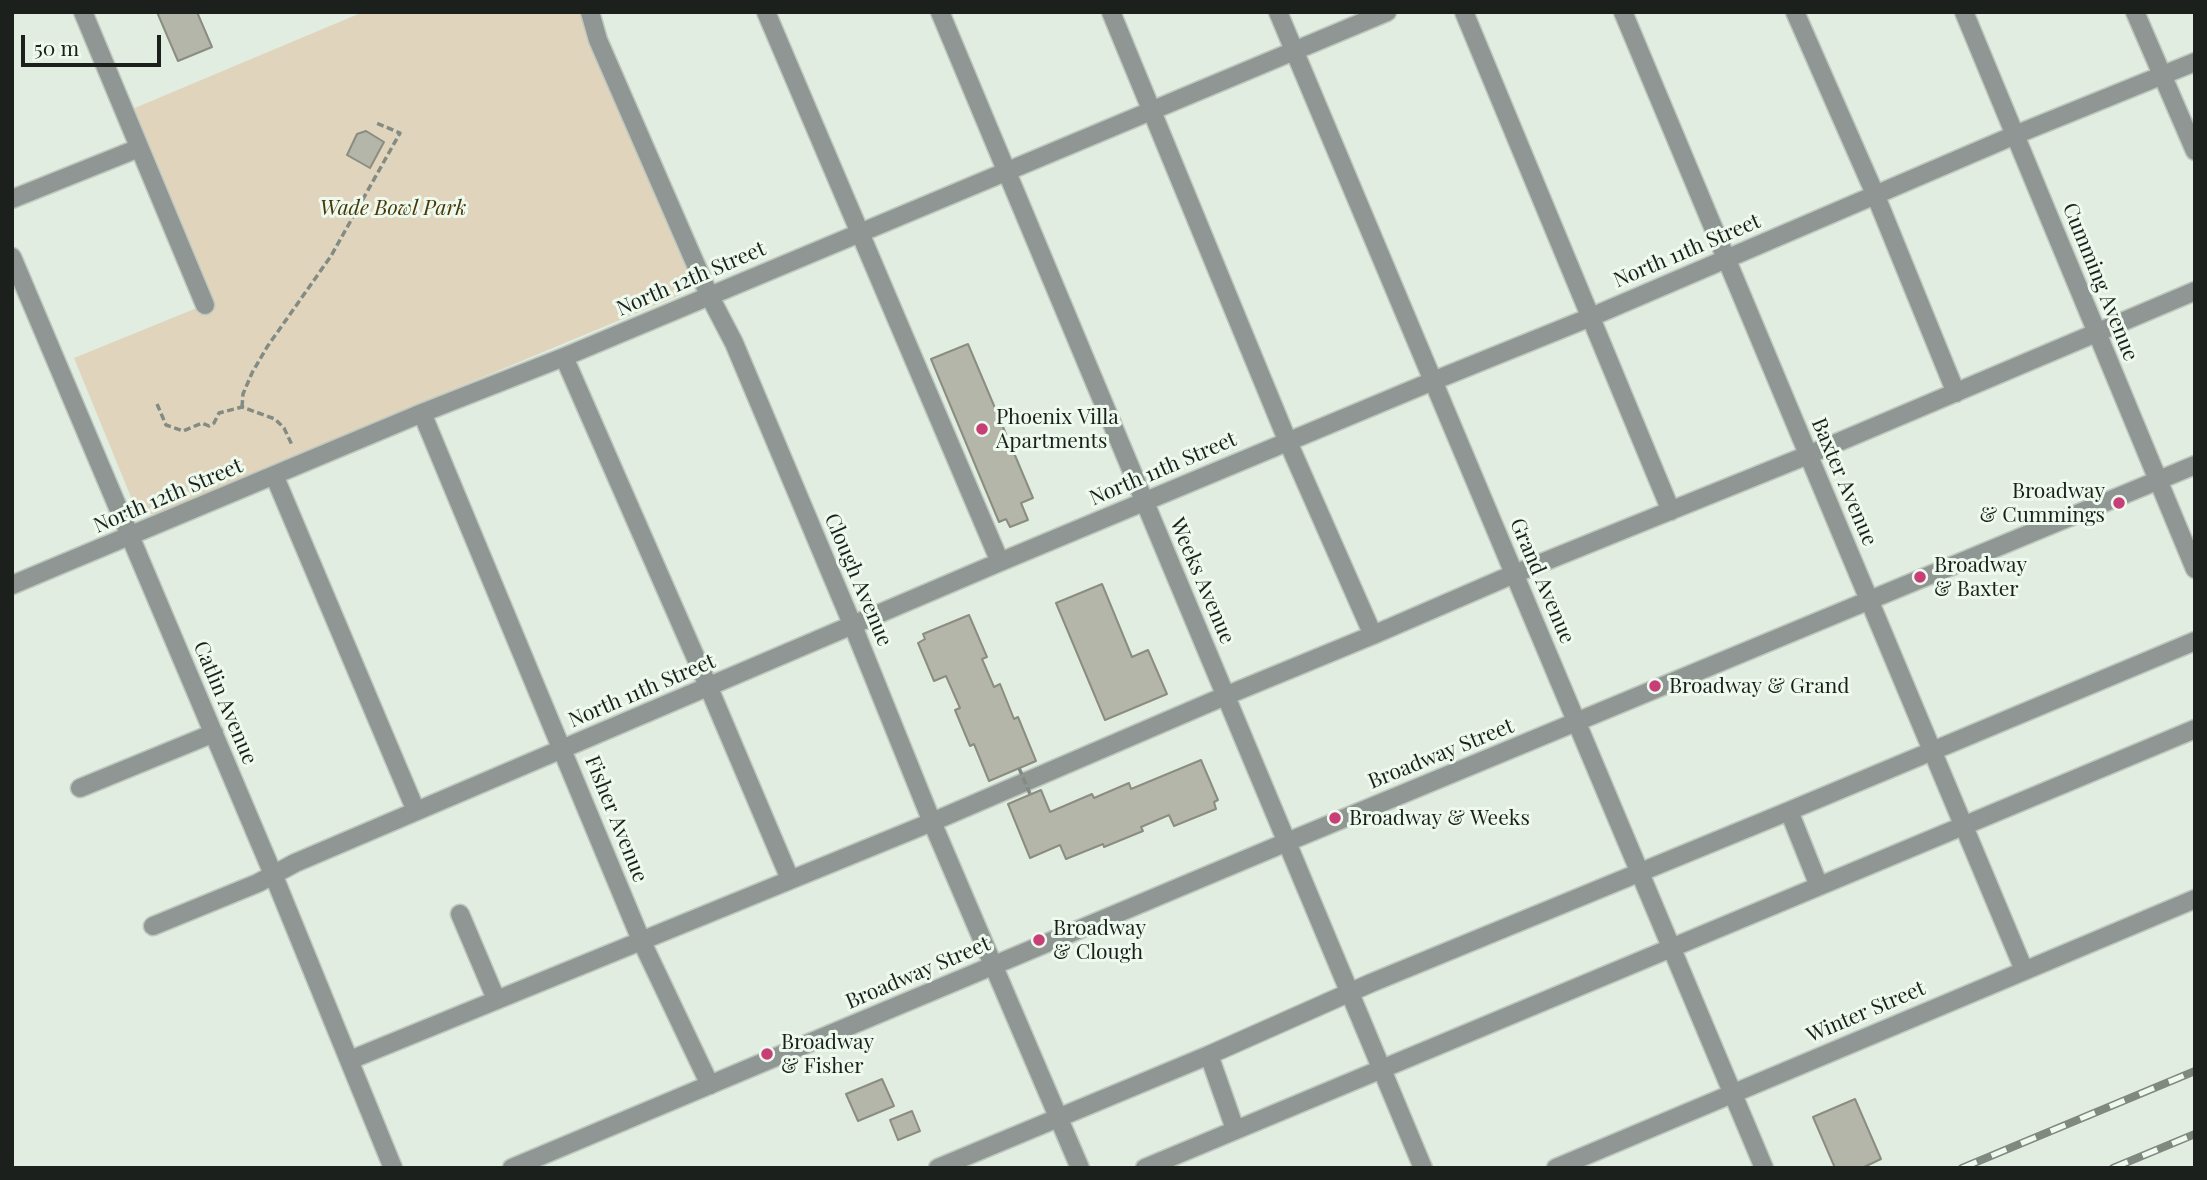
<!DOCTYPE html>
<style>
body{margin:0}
#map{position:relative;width:2207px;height:1180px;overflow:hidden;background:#e1ede1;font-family:"Playfair Display",serif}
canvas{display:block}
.frame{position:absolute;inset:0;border:14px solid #1c201c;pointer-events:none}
.scale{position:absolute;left:21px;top:35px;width:140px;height:32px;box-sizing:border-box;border:4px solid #1c201c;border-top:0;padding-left:9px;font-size:21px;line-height:24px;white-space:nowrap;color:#1c201c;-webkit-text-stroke:5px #eefaee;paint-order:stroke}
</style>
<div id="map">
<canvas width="2207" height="1180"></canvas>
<div class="frame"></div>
<div class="scale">50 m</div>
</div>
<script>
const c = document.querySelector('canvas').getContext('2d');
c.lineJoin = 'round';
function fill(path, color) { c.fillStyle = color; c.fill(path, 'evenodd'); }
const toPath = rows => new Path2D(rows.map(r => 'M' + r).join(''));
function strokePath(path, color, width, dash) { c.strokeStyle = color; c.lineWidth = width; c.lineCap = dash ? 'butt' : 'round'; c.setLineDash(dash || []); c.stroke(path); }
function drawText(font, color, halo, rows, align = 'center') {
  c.font = font + ' "Playfair Display",serif'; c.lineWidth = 6; c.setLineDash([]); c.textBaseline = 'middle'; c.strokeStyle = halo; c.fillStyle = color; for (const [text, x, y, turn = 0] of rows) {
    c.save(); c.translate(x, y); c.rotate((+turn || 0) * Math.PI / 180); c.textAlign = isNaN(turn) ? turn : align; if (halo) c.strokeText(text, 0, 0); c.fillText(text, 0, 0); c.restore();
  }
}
fill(toPath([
 [363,12,581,12,688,273,690,281,688,288,680,295,155,514,143,515,135,507,74,358,209,303,130,110]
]), '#e0d5bc');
const building = toPath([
 [157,12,197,12,212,47,178,61,157,12],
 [366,131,384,142,370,168,347,155,357,134,366,131],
 [968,344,1033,498,1021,503,1028,520,1010,527,1006,519,999,522,931,359,968,344],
 [1102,584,1132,657,1148,650,1167,694,1105,720,1056,603,1102,584],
 [969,615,987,657,982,659,994,687,1000,684,1014,719,1018,717,1036,761,989,781,974,744,970,746,955,710,960,708,946,676,934,681,918,643,925,639,923,634,969,615],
 [1201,760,1218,800,1214,802,1216,809,1174,826,1169,815,1141,827,1143,831,1104,847,1103,844,1066,859,1060,845,1030,858,1008,804,1041,790,1050,812,1092,794,1094,798,1129,783,1131,789,1201,760],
 [882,1079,894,1106,858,1121,846,1094,882,1079],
 [1855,1099,1881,1159,1862,1168,1835,1168,1813,1117,1855,1099],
 [912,1111,920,1131,898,1140,890,1120,912,1111]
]);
fill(building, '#b3b6a8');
strokePath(building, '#8a8d7f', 2);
const minor = toPath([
 [83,12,205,305],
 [590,12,598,40,709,295,734,343,853,626,932,822,1080,1168],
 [766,12,1000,562],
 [940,12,1423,1168],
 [1111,12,1288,442,1373,635],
 [1278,12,1764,1168],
 [1464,12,1671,511],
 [1623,12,2024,970],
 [1795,12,1875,194,1956,393],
 [1964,12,2195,569],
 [2135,12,2195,151],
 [12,199,139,148],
 [12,257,273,874,393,1168],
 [564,357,709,688,790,879],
 [422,413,641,940,710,1085],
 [274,475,416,811],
 [12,585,422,413,564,357,1387,12],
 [80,788,214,733],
 [1789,811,1819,886],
 [460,914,496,999],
 [153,926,258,883,295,863,1000,562,1433,381,1591,317,2015,135,2195,62],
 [1209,1055,1235,1129],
 [350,1060,932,822,1225,696,1373,635,1514,574,1808,455,2195,291],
 [512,1168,1287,842,2195,465],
 [938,1168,1209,1055,1371,983,1789,811,2195,641],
 [1145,1168,2195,729],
 [1556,1168,2195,899]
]);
strokePath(minor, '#bec8be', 21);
strokePath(toPath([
 [157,404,166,425,183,431,202,423,209,426,214,423,219,413,242,407,275,419,284,428,292,445],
 [242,407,243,394,252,373,267,347,331,256,400,133,374,122]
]), '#838b83', 3.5, [7, 3.5]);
strokePath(minor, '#8f9694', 18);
const rail = toPath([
 [1962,1168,2195,1071],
 [2113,1168,2195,1134]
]);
strokePath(rail, '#808980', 8);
strokePath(rail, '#eefaee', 5, [16]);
strokePath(toPath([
 [1019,768,1030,794]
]), '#838b83', 3.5, [7, 3.5]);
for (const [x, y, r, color] of [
 [982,429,7,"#c83e76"],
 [2119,503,7,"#c83e76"],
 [1920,577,7,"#c83e76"],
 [1655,686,7,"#c83e76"],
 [1335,818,7,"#c83e76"],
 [1039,940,7,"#c83e76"],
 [767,1054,7,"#c83e76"]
]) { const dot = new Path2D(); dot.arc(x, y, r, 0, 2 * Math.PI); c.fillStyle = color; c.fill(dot); strokePath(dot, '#eefaee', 2.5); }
drawText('italic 21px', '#493706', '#eefaee', [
 ["Wade Bowl Park",393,208]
]);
drawText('21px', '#1c201c', '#eefaee', [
 ["North 11th Street",1687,251,-23],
 ["North 12th Street",691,279,-23],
 ["Cumming Avenue",2100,282,68],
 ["North 11th Street",1163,469,-23],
 ["Baxter Avenue",1844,482,67],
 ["North 12th Street",168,496,-23],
 ["Clough Avenue",858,580,67],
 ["Weeks Avenue",1202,581,67],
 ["Grand Avenue",1542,581,67],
 ["North 11th Street",642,691,-23],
 ["Catlin Avenue",225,703,67],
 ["Broadway Street",1441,754,-22],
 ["Fisher Avenue",616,819,68],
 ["Broadway Street",918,973,-23],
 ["Winter Street",1866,1012,-23]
]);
drawText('21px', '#1c201c', '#eefaee', [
 ["Phoenix Villa",996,417],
 ["Apartments",996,441],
 ["Broadway",2105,491,"right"],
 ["& Cummings",2105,515,"right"],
 ["Broadway",1934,565],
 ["& Baxter",1934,589],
 ["Broadway & Grand",1669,686],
 ["Broadway & Weeks",1349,818],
 ["Broadway",1053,928],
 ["& Clough",1053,952],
 ["Broadway",781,1042],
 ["& Fisher",781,1066]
], 'left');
</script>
